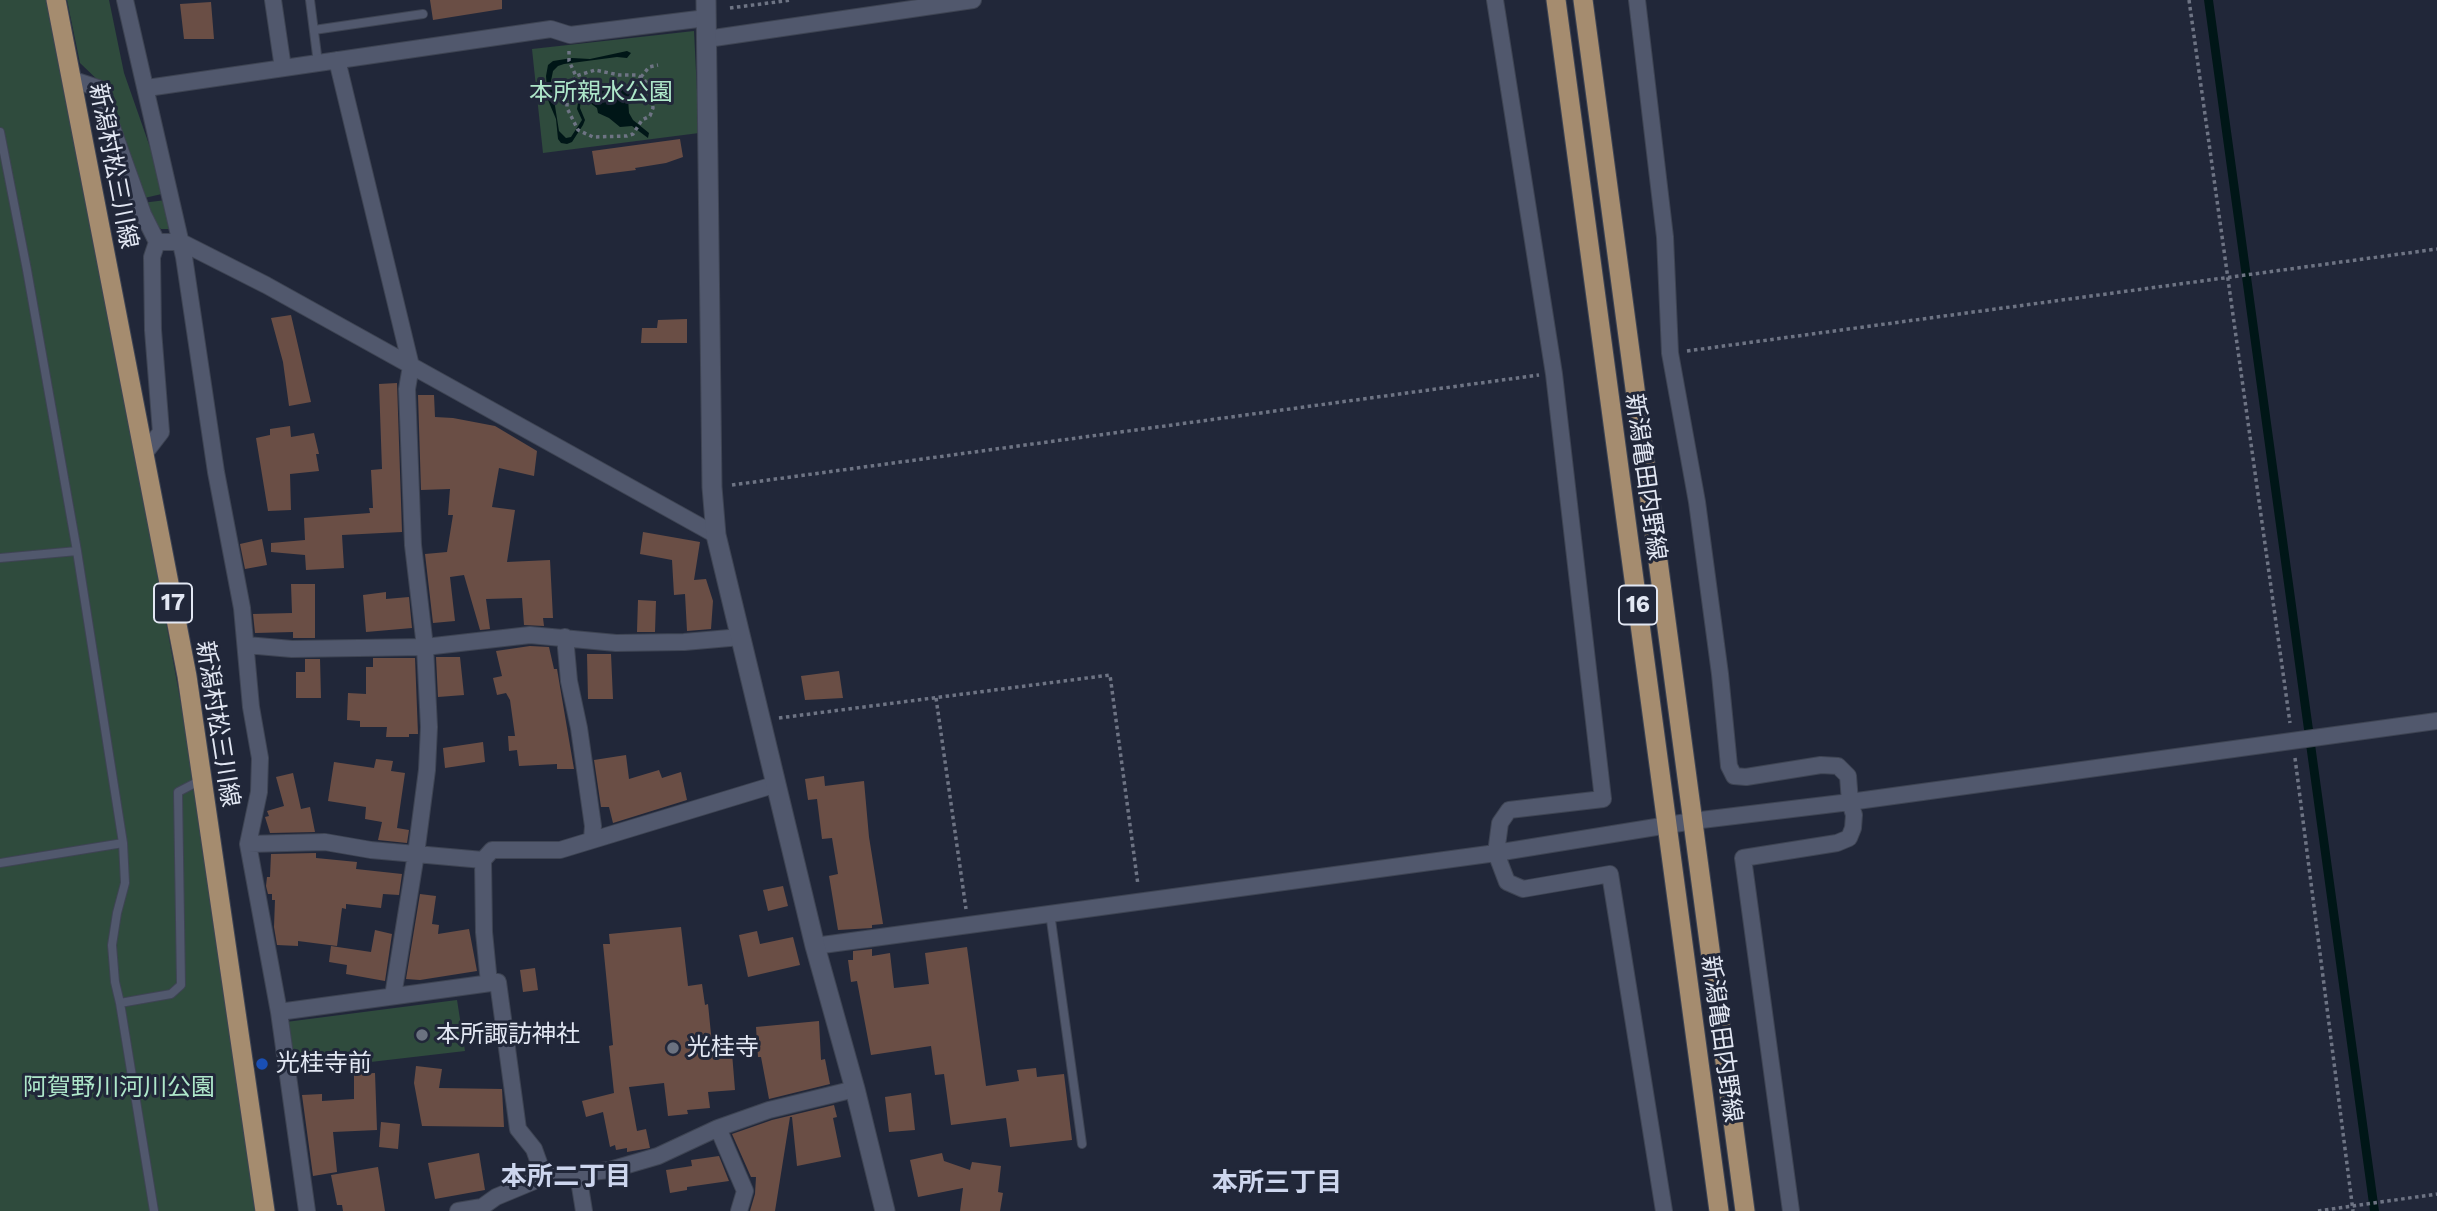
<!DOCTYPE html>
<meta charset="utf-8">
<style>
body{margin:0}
canvas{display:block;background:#212739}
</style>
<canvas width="2437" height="1211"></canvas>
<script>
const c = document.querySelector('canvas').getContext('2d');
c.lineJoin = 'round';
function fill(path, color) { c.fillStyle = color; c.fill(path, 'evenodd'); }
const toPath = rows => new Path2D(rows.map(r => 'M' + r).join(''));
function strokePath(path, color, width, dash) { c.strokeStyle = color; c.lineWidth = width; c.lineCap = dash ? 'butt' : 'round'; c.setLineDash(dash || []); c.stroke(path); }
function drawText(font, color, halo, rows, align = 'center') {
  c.font = font + ' "Work Sans","Noto Sans JP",sans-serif'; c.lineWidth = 6; c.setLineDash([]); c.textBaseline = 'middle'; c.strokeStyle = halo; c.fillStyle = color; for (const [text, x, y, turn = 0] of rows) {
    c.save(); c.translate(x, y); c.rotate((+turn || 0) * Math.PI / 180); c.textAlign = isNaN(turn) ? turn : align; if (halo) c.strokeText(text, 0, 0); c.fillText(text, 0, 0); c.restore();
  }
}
fill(toPath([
 [0,0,48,0,96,240,189,748,258,1211,0,1211],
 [67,0,109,0,124,73,166,193,140,199,103,85,80,63],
 [694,31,699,133,543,153,532,49],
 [166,200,171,229,161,229,149,217,142,203],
 [457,1000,465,1051,293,1071,286,1022]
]), '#2f4b3d');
fill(toPath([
 [2204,0,2213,0,2379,1211,2370,1211],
 [627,51,631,53,627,58,617,57,564,64,558,66,553,71,551,81,559,131,566,138,571,137,582,120,577,109,579,97,586,86,595,88,605,83,625,87,633,85,635,89,628,98,629,113,633,120,649,133,648,138,632,126,620,127,609,118,598,113,597,108,590,103,594,95,592,90,587,89,581,99,580,108,585,120,583,125,572,142,567,144,561,143,558,139,556,119,548,100,546,76,548,65,553,61,572,58,590,59]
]), '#001617');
fill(toPath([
 [430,0,502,0,502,9,433,20],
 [211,2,214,39,184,39,180,4],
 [680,139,683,157,666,163,635,168,636,170,596,175,592,151],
 [291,315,311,402,289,406,283,362,271,318],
 [687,319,687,343,641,343,642,328,657,328,658,320],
 [397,383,402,532,342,535,344,568,306,570,305,555,271,552,271,543,305,540,304,518,370,513,369,508,373,508,371,470,382,469,379,384],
 [418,395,434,395,435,417,453,418,495,426,537,451,534,476,499,468,492,507,515,510,507,562,550,560,553,618,543,618,544,626,524,625,522,598,486,599,490,629,480,630,464,575,450,577,455,621,433,623,425,554,447,552,453,515,448,515,450,489,421,490],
 [290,426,291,437,314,433,319,454,316,454,319,471,290,474,291,510,268,511,256,438,270,435,270,429],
 [643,532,700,542,694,580,706,579,713,601,711,629,687,631,685,594,674,595,672,560,640,554],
 [262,539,267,565,245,569,240,544],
 [291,584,315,584,315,638,293,638,293,632,255,633,253,614,292,613],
 [386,592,386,599,409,597,412,628,366,632,363,595],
 [638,600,656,601,655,632,637,632],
 [530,646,549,647,554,669,557,669,574,769,557,769,557,764,519,766,517,750,509,751,508,736,515,736,510,700,506,693,497,695,493,678,502,676,496,651],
 [587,654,611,654,613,699,588,699],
 [436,657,460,657,464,695,438,697],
 [373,658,415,658,418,734,409,734,409,737,386,737,387,727,360,727,360,721,347,720,348,693,366,694,366,667,373,667],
 [305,659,320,659,321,698,296,698,296,672,305,672],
 [839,671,843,698,805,700,801,676],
 [483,742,485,762,445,768,443,748],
 [626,755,629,779,659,770,662,778,681,772,687,800,613,823,609,807,601,807,594,760],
 [376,759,393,761,391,771,405,773,397,828,409,830,407,843,378,840,382,822,365,819,366,807,328,801,334,762,374,768],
 [293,773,301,809,310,807,315,832,270,833,265,817,269,816,267,811,284,806,276,777],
 [824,776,825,786,864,781,869,837,883,924,872,925,872,928,838,930,829,876,838,874,832,838,822,839,817,799,808,800,805,779],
 [316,853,316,858,357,862,356,869,402,874,399,895,383,894,381,908,346,904,346,909,342,908,337,946,298,941,298,946,277,945,274,927,275,900,272,900,272,894,268,894,266,886,267,877,270,877,271,854],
 [783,886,788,906,768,911,763,890],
 [420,894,436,896,432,924,439,925,438,934,469,929,477,971,420,980,406,979],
 [681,927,688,986,702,984,705,1005,708,1004,713,1054,732,1053,735,1090,708,1092,710,1108,687,1110,688,1114,668,1116,664,1083,629,1087,637,1131,646,1129,650,1148,627,1152,627,1148,616,1150,615,1145,610,1147,603,1112,586,1117,582,1101,614,1093,609,1046,613,1045,603,944,610,944,609,934],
 [375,930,392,934,385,981,346,974,347,965,329,962,331,946,371,952],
 [757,931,760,944,793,937,800,965,748,977,739,935],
 [967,947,986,1086,1019,1081,1017,1070,1036,1068,1037,1077,1064,1074,1072,1140,1010,1147,1006,1118,951,1125,944,1074,935,1075,931,1046,871,1055,857,981,851,982,848,960,853,960,853,951,872,949,872,956,890,953,894,988,929,984,925,953],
 [535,968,538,990,523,992,520,970],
 [819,1021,821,1060,825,1059,830,1084,769,1099,761,1057,758,1057,756,1027],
 [416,1066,442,1069,439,1088,502,1089,504,1127,422,1126,414,1083],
 [375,1073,377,1130,333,1132,337,1172,313,1176,302,1095,322,1094,322,1101,354,1099,354,1074],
 [911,1093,915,1130,889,1132,885,1097],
 [834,1105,837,1117,833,1118,841,1157,797,1166,792,1117,790,1117,775,1211,750,1211,755,1194,756,1177,751,1177,732,1134,772,1120],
 [381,1122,400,1124,398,1149,379,1147],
 [479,1153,485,1190,435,1199,428,1163],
 [942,1153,944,1161,970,1170,972,1162,1001,1166,998,1192,1003,1193,1000,1211,960,1211,963,1188,918,1197,910,1160],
 [719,1156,729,1181,687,1187,687,1190,670,1193,666,1170,692,1166,691,1160],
 [378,1167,385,1211,343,1211,342,1205,337,1205,331,1175]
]), '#6a4e45');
const service = toPath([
 [310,0,318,63],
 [314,30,423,14],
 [0,132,27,270,77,551,123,843,125,883,117,913,112,945,115,982,120,1003,154,1211],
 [0,558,77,551],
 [0,863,123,843],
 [1050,913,1082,1144],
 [120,1003,171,994,181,985,178,792,201,780]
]);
const minor = toPath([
 [125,0,184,257,216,472,242,608,251,707,260,758,259,792,248,844,279,1012,307,1211],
 [273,0,283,68],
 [1495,0,1554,374,1603,799,1509,810,1500,823,1496,853,1507,882,1523,889,1610,874,1664,1211],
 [1637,0,1665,237,1670,353,1697,502,1720,674,1729,766,1734,776,1746,777,1821,765,1838,766,1848,776,1850,802,1854,815,1853,828,1849,838,1837,843,1743,858,1791,1211],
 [707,39,973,0],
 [337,60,411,366,407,389,413,545,425,647,429,727,427,770,416,854,393,996],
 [71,79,98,88,143,214,157,242,152,257,153,330,161,432,144,454],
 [147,88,551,29,570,35,706,18],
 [157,242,181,242,266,285,716,535],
 [565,637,569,681,579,728,593,826,592,840],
 [246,645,292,649,425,647,530,635,616,643,684,642,741,637],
 [248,844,325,842,371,850,483,860,492,850,560,850,777,784],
 [483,860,484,932,489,983],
 [815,946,1496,853,1693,821,1850,802,2437,721],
 [279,1012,498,982,518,1129,534,1149,544,1177],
 [718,1128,745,1191,739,1211],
 [578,1174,584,1211],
 [458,1211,482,1207,496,1197,544,1177,610,1170,658,1156,718,1128,769,1110,855,1089]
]);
const tertiary = toPath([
 [706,0,712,487,716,535,815,946,855,1089,885,1211]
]);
const primary = toPath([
 [56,0,187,676,265,1211],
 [1556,0,1719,1211],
 [1583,0,1745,1211]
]);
strokePath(service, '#3e4453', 10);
strokePath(minor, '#3e4453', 18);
strokePath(tertiary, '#3e4453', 21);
strokePath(primary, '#3e4453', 21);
strokePath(toPath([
 [2189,0,2290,723],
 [730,8,792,0],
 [569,51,569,61,576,76,595,70,619,75,637,75,644,79,650,89,653,108,650,116,642,120,633,134,627,136,593,137,578,130,567,108,567,92,576,76],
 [641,77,649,67,658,65],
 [1687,351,2437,249],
 [732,485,1539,375],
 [936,698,966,909],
 [779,718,1110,675,1138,885],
 [2295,758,2353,1211],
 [2318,1211,2437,1194]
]), '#6e7484', 3.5, [3.5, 3.5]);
strokePath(service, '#51586d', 8);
strokePath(minor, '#51586d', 16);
strokePath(tertiary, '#51586d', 19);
strokePath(primary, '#a58c6f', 19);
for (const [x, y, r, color] of [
 [422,1035,7,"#6b7280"],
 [673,1048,7,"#6b7280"],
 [262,1064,7,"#1a4fb4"]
]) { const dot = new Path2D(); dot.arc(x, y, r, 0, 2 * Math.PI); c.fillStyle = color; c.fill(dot); strokePath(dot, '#212739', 2.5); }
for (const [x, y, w] of [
 [173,603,38],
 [1638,605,38]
]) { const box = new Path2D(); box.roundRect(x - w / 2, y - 19.5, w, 39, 5); c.fillStyle = '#212739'; c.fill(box); strokePath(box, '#e2e7f3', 2); }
drawText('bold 23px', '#e2e7f3', null, [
 ["17",173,603],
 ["16",1638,605]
]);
drawText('24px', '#aee7ca', '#212739', [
 ["本所親水公園",601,93],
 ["阿賀野川河川公園",119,1088]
]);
drawText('24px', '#e2e7f3', '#212739', [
 ["新潟村松三川線",113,166,79],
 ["新潟亀田内野線",1645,477,82],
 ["新潟村松三川線",217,724,81],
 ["新潟亀田内野線",1721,1039,82]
]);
drawText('24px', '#e2e7f3', '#212739', [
 ["本所諏訪神社",436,1035],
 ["光桂寺",687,1048],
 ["光桂寺前",276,1064]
], 'left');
drawText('bold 26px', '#cdd6ee', '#212739', [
 ["本所二丁目",566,1177],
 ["本所三丁目",1277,1183]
]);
</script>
